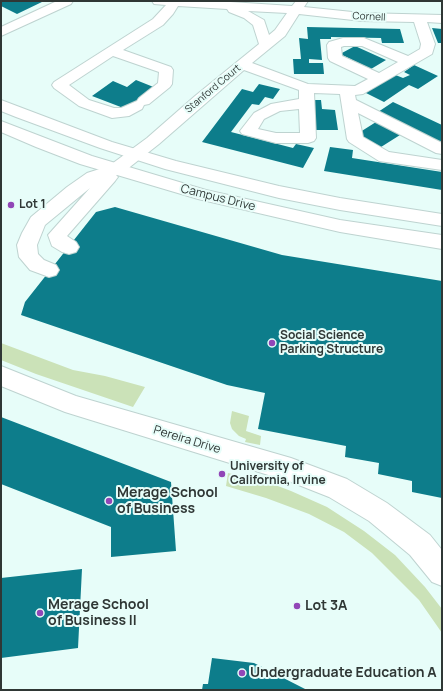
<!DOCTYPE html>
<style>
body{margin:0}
#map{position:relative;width:443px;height:691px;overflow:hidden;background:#e7fdf9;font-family:Manrope,sans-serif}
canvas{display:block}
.frame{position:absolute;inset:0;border:2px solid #2f3735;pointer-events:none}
</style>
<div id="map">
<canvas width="443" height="691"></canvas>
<div class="frame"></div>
</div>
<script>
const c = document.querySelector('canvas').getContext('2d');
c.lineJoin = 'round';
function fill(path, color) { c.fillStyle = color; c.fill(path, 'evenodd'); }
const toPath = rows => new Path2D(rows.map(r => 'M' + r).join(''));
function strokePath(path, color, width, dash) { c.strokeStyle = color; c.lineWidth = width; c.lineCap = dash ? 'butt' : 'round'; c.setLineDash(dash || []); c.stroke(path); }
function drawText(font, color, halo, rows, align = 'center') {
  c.font = font + ' Manrope,sans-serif'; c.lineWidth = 4; c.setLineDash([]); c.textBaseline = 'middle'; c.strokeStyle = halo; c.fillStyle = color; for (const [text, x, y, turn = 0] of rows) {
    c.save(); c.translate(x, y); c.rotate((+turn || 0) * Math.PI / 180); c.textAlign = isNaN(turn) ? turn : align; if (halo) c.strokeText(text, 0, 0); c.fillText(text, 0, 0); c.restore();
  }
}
fill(toPath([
 [1,343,73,370,105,376,145,387,133,407,36,374,1,360],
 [232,411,249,416,246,431,261,436,260,445,245,442,246,439,239,436,232,429,230,423],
 [228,473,270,483,291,491,327,507,364,531,395,555,425,587,442,609,442,633,419,600,372,553,344,532,309,514,266,498,226,486]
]), '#cbe2b8');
fill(toPath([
 [1,1,44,1,17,14,1,6],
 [307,27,400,29,404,43,382,43,381,38,331,37,331,39,320,39,322,60,309,59,309,63,323,63,324,74,294,74,293,59,301,59,299,38,308,39],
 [432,28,442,29,442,43,438,43],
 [355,46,386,60,371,69,340,54],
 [414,65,438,76,418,89,409,85,384,102,364,92,393,74,403,78,410,75,404,72],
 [136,80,156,88,126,109,92,96,113,81,127,87],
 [259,84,280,89,273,99,265,97,259,105,252,104,231,132,293,148,296,144,314,148,303,168,202,142,242,89,253,92],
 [308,100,321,100,322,109,335,110,338,130,311,130],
 [393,102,442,125,442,140,439,142,378,112],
 [376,122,400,135,381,147,357,134],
 [330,147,353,150,352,158,442,172,442,190,324,171],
 [115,207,282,255,442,281,442,498,412,492,412,481,378,474,379,463,345,457,346,446,258,429,265,393,227,385,21,315,25,302,96,212],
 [1,417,171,482,176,551,111,557,111,527,1,484],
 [82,569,78,648,1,658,1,578],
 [212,658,254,663,307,690,202,690,203,684,208,684]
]), '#0d7d8b');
const minor = toPath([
 [57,1,73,1,71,4,1,36,1,27,57,1],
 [152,1,215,1,292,6,296,1,308,1,304,7,362,13,442,15,442,23,427,22,435,44,432,54,363,94,355,95,356,100,442,143,442,154,436,153,358,113,363,137,389,152,442,160,442,170,379,161,349,142,347,139,340,94,314,93,316,138,314,141,308,143,276,143,242,134,240,131,254,113,271,104,299,99,299,90,244,70,159,144,121,174,116,175,118,177,115,181,67,236,76,242,79,247,76,252,69,254,62,252,52,246,48,235,90,188,45,225,37,245,38,254,44,260,56,265,59,270,56,275,49,277,30,270,19,257,17,245,22,233,31,217,67,187,87,173,109,166,147,138,195,96,259,44,253,25,244,18,229,12,227,9,178,6,173,14,163,25,123,50,171,67,173,70,172,84,170,87,149,104,144,105,142,109,129,116,112,118,79,106,54,88,52,85,54,82,153,19,166,5,154,4,152,1],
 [248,11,287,13,275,30,269,35,264,20,248,11],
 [299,14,362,21,414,22,421,44,420,49,408,56,364,38,343,38,329,42,327,45,328,58,330,61,368,79,355,86,308,84,252,63,285,36,299,14],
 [344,46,362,46,398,62,379,73,342,56,341,47,344,46],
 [113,56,159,72,158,83,139,98,137,101,121,108,114,108,89,100,69,85,113,56],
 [299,109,300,133,276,133,258,129,264,119,280,111,299,109],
 [1,366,76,396,291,458,347,479,387,503,430,535,442,550,442,586,432,582,410,555,369,521,329,497,291,482,65,412,1,386,1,366]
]);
const major = toPath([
 [1,100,112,142,176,161,279,186,340,198,442,214,442,226,340,210,279,198,165,169,100,148,16,117,1,111,1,100],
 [1,121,92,156,206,190,340,220,442,235,442,249,340,232,198,199,80,164,36,147,1,132,1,121]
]);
strokePath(minor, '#bed3d0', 2);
strokePath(major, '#bed3d0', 2);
fill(minor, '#fff');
fill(major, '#fff');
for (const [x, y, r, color] of [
 [11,205,4,"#9146b7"],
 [272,343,4,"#9146b7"],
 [222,474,4,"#9146b7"],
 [109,501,4,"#9146b7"],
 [297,606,4,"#9146b7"],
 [40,613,4,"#9146b7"],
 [242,673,4,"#9146b7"]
]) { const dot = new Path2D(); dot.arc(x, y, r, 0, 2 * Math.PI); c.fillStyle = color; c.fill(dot); strokePath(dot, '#e7fdf9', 1.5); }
drawText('10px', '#2f3735', '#e7fdf9', [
 ["Cornell",369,17,3],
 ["Stanford Court",213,89,-40]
]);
drawText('12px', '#2f3735', '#e7fdf9', [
 ["Campus Drive",218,198,14],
 ["Pereira Drive",187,440,17]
]);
drawText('bold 12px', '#2f3735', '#e7fdf9', [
 ["Lot 1",19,205],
 ["Social Science",280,336],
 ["Parking Structure",280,350],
 ["University of",230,467],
 ["California, Irvine",230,481]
], 'left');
drawText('bold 14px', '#2f3735', '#e7fdf9', [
 ["Merage School",117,493],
 ["of Business",117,509],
 ["Merage School",48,605],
 ["of Business II",48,621],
 ["Lot 3A",305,606],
 ["Undergraduate Education A",250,673]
], 'left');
</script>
